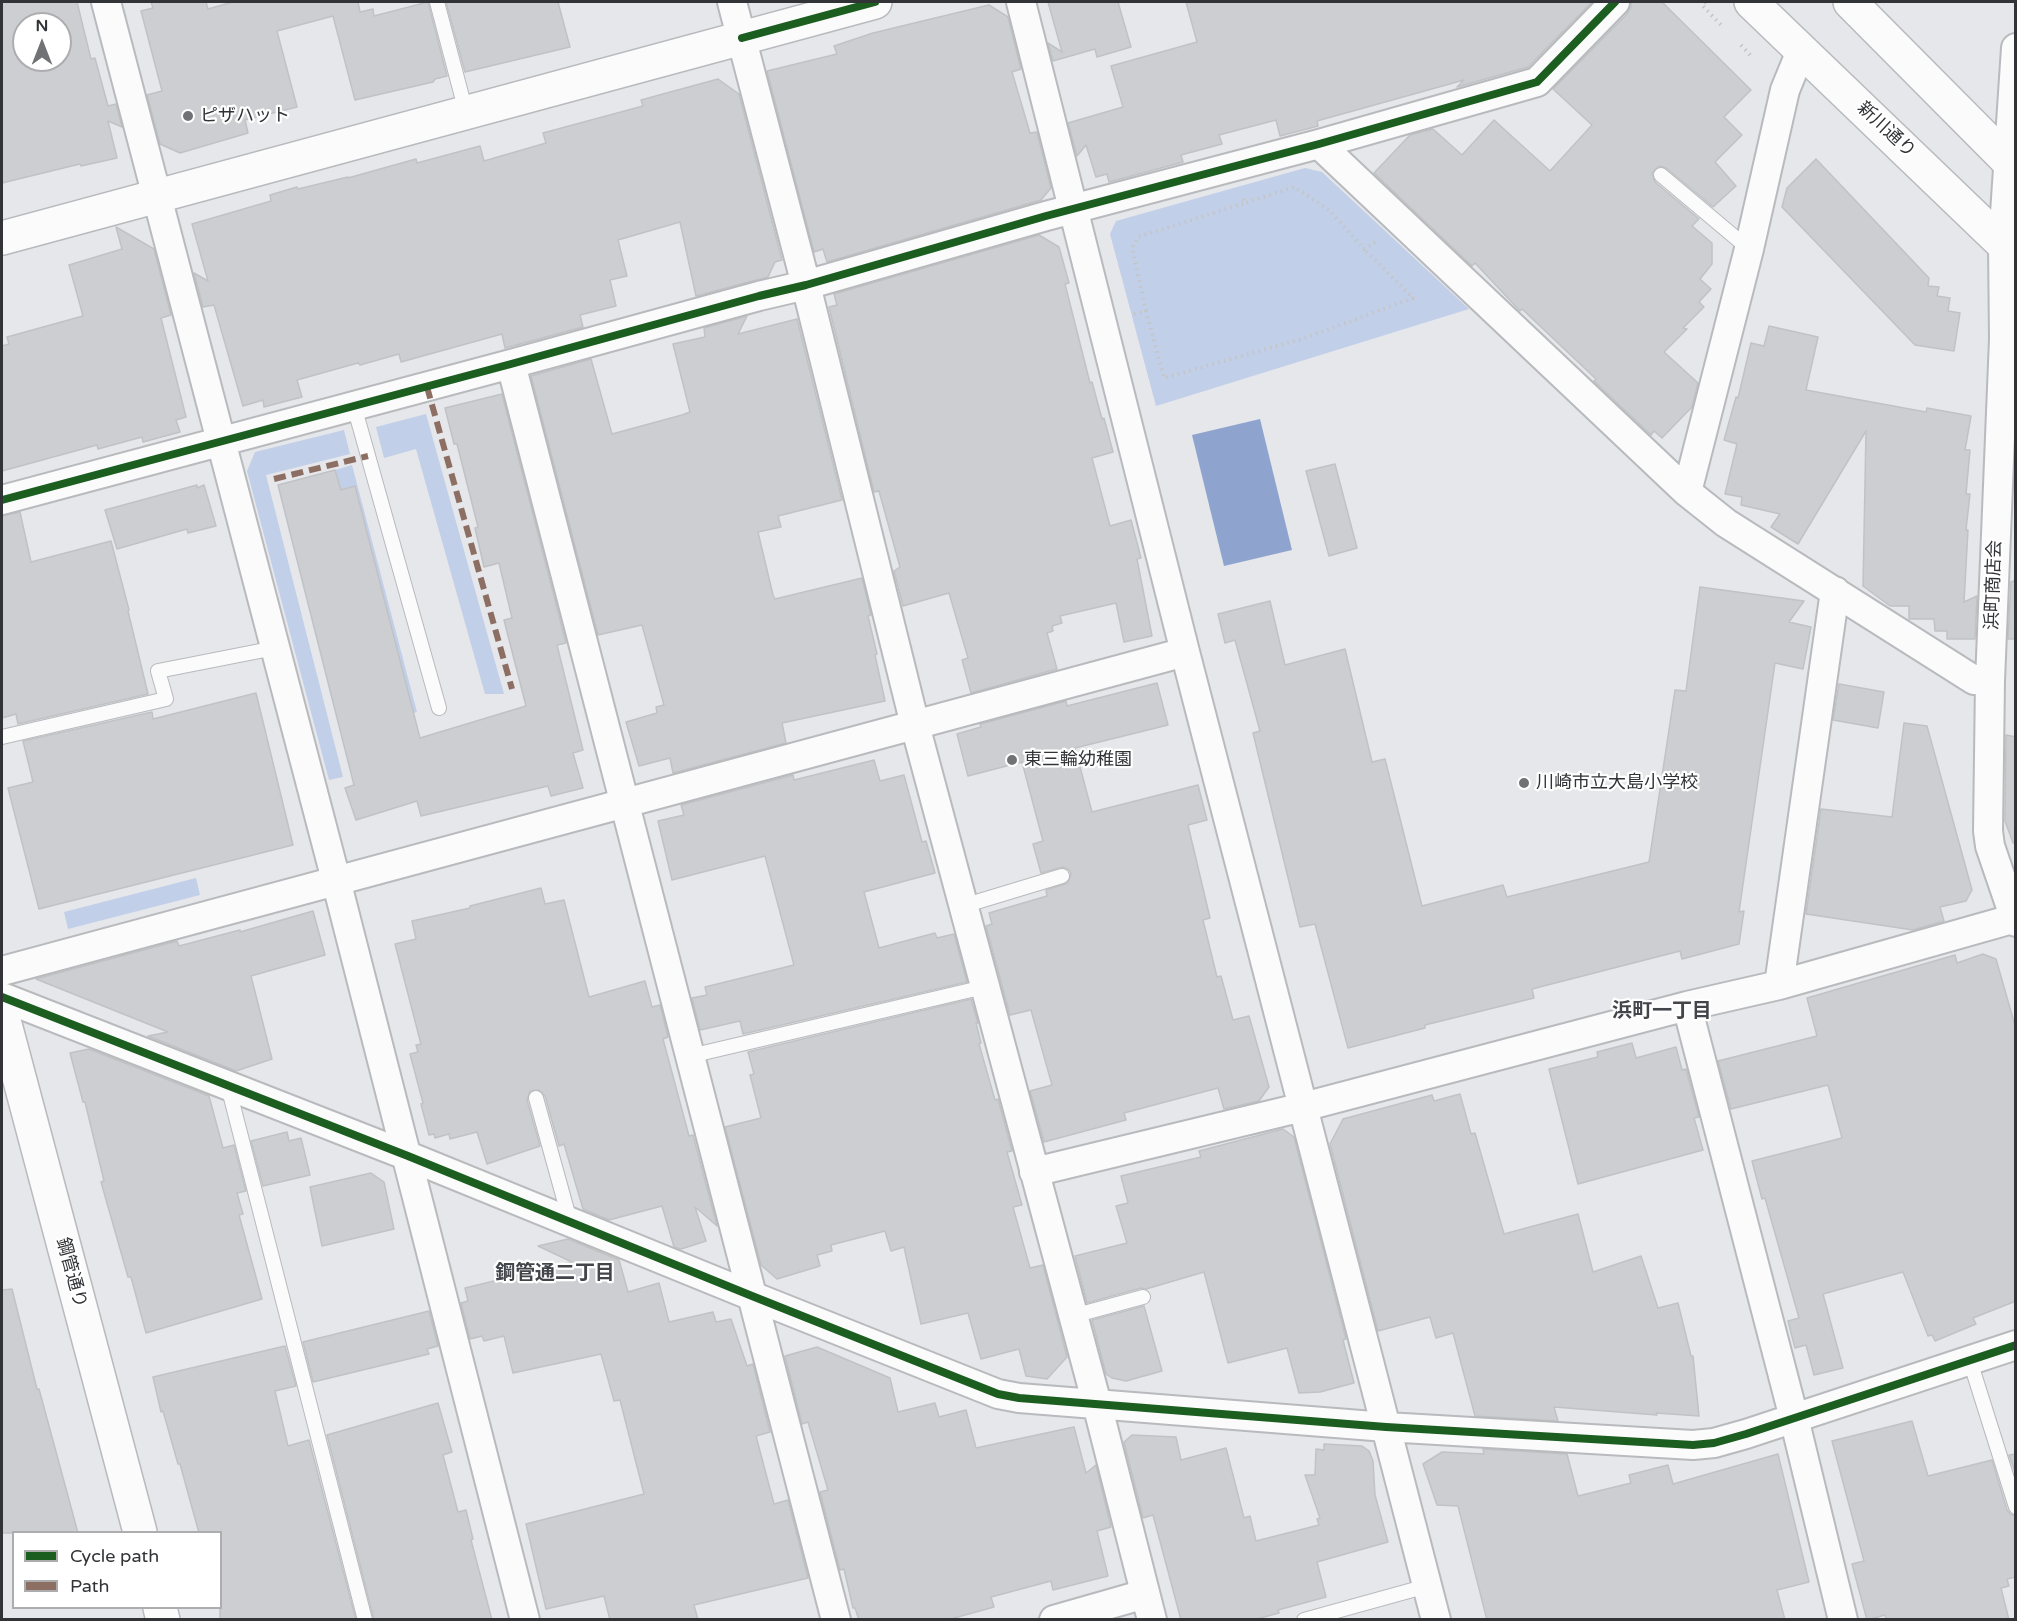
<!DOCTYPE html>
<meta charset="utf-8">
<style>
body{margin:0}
#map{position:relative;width:2017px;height:1621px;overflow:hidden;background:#e5e7ea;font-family:"Varela Round",sans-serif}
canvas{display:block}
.frame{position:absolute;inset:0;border:3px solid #323336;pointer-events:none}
.legend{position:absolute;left:12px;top:1531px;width:210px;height:78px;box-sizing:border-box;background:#fff;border:2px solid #adadaf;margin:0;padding:8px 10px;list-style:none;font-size:18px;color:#323336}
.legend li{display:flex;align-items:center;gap:12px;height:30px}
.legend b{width:30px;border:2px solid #adadaf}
.north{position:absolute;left:12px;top:12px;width:60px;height:60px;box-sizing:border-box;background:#fff;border:2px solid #adadaf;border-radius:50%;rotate:0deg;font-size:16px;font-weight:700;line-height:24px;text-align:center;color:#323336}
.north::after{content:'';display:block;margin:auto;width:21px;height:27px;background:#717275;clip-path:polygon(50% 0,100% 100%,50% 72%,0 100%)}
</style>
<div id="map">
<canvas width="2017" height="1621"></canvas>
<div class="frame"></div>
<ul class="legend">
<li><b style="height:8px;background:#1b5e20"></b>Cycle path</li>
<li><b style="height:8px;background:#8d6e63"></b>Path</li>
</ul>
<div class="north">N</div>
</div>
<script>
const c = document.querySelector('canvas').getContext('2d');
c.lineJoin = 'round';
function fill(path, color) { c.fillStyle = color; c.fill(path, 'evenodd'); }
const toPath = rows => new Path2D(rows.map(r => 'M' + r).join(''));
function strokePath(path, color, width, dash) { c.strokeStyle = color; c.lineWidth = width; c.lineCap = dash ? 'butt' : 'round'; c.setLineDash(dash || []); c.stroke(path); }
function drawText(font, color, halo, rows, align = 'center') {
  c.font = font + ' "Varela Round","Noto Sans JP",sans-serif'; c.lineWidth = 4.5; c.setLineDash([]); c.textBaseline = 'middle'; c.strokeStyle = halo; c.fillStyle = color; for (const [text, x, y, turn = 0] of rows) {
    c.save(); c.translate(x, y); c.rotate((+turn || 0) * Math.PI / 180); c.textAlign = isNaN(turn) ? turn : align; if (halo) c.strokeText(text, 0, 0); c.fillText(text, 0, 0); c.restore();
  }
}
fill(toPath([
 [1305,168,1322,172,1469,309,1156,406,1110,234,1116,221],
 [426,414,504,694,485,694,416,449,384,458,376,427],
 [344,430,350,454,266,475,343,777,329,780,247,471,255,452],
 [352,465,417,712,400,717,335,470],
 [196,878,200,895,68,929,64,912]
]), '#c2cfe9');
fill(toPath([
 [1260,419,1292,550,1224,566,1192,435]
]), '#8ea4cf');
const building = toPath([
 [2,2,77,2,91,59,95,58,108,106,116,104,122,127,108,121,117,158,81,166,80,164,2,183,2,2],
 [24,24,60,24,60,60,24,60,24,24],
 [151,2,206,2,208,9,233,2,358,2,360,12,373,9,374,16,428,2,447,76,435,79,433,82,355,100,333,16,277,31,297,107,245,120,248,133,180,153,160,144,147,95,162,91,141,11,153,8,151,2],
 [446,2,558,2,570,47,465,72,446,2],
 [1048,2,1118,2,1131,47,1097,57,1095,49,1053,61,1048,43,1062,52,1048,2],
 [1186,2,1592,2,1528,67,1457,87,1464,80,1317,121,1318,126,1280,136,1276,120,1219,135,1222,144,1181,155,1183,162,1109,182,1107,174,1096,177,1086,145,1077,156,1068,123,1123,107,1111,66,1197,42,1186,2],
 [1631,2,1662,2,1751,90,1724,117,1742,135,1715,162,1736,186,1713,207,1666,168,1659,166,1652,173,1655,182,1699,219,1692,226,1712,243,1712,264,1700,279,1711,289,1699,302,1704,307,1683,328,1687,329,1664,352,1698,383,1692,407,1662,438,1654,431,1651,435,1594,381,1596,379,1522,309,1520,311,1475,263,1472,266,1374,173,1410,135,1433,129,1462,155,1494,120,1550,171,1592,125,1553,89,1627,14,1631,7,1631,2],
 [989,5,1008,17,1021,69,1012,72,1030,133,1037,132,1051,188,1041,200,827,262,823,249,814,252,767,71,837,54,834,46,873,33,989,5],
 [718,79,739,94,782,260,775,262,768,277,696,296,680,222,618,240,627,276,610,280,616,306,580,315,583,327,505,348,502,334,401,362,399,354,360,365,358,363,297,380,302,397,264,407,263,400,243,406,214,305,203,307,194,273,208,281,192,224,271,201,270,195,297,187,298,189,348,177,348,178,416,159,417,163,480,146,484,161,546,143,543,133,643,106,641,100,718,79],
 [1816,159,1929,278,1928,286,1939,287,1937,296,1950,298,1948,311,1960,313,1954,351,1915,345,1782,207,1787,188,1816,159],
 [116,227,154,249,171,315,161,318,186,417,176,420,180,432,143,442,142,437,98,449,97,445,2,471,2,346,9,344,7,337,83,316,69,265,122,249,116,227],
 [1039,235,1059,247,1069,283,1065,284,1090,383,1092,382,1102,419,1104,418,1113,452,1092,458,1110,526,1131,520,1141,558,1137,559,1152,636,1124,642,1116,603,1060,616,1062,623,1052,626,1053,631,1047,633,1057,669,971,693,962,660,968,658,949,593,903,606,894,571,900,567,879,491,874,492,829,307,837,305,834,294,1039,235],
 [747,316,738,334,797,319,842,500,778,516,781,527,758,532,773,595,775,599,862,578,871,615,868,616,877,654,875,655,885,701,782,723,786,743,673,773,670,758,639,766,626,722,657,713,656,707,664,705,642,625,598,635,531,376,591,359,612,434,682,415,690,412,673,344,705,337,704,328,747,316],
 [1769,326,1818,337,1806,390,1926,412,1927,408,1971,416,1965,450,1970,450,1966,494,1970,494,1966,530,1968,530,1964,602,1977,596,1975,639,1947,639,1947,631,1935,631,1934,619,1909,619,1909,606,1890,606,1863,586,1866,431,1798,544,1771,527,1780,514,1741,505,1742,497,1725,494,1737,444,1724,440,1736,397,1738,398,1751,343,1764,346,1769,326],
 [502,394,566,643,557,645,583,750,573,753,583,788,551,796,548,786,421,816,417,801,356,820,345,788,354,785,278,485,335,470,341,490,355,486,420,738,526,706,504,620,512,618,499,563,484,567,475,528,478,527,457,444,454,444,445,408,502,394],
 [1335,464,1357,548,1329,556,1306,471,1335,464],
 [197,485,197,488,204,485,216,526,188,533,187,529,117,549,105,510,197,485],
 [20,512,31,562,111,541,129,610,128,611,148,694,18,724,16,714,2,718,2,516,20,512],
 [2016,580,2016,639,2008,639,2011,582,2016,580],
 [1700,587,1804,601,1789,622,1811,627,1803,669,1775,663,1739,912,1744,911,1739,944,1682,959,1680,951,1532,989,1534,998,1425,1025,1425,1028,1348,1048,1315,924,1300,927,1253,733,1260,731,1235,640,1225,643,1218,614,1270,601,1285,665,1345,649,1372,762,1385,759,1422,906,1503,885,1507,897,1649,862,1675,690,1686,691,1700,587],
 [1157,683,1168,725,1075,748,1092,812,1198,785,1207,820,1188,825,1210,918,1203,920,1217,977,1221,976,1233,1020,1249,1016,1269,1087,1259,1101,1224,1109,1218,1088,1124,1113,1126,1120,1044,1142,1030,1091,1052,1085,1031,1010,1010,1015,986,926,992,924,989,913,1047,896,1046,890,1068,883,1071,874,1069,870,1063,867,1041,873,1033,844,1043,841,1022,762,968,776,957,734,981,727,980,724,1066,701,1067,706,1157,683],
 [1839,684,1884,692,1878,728,1833,720,1839,684],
 [256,693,293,845,39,909,8,788,33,782,23,741,152,712,153,719,256,693],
 [1904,723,1927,726,1972,890,1966,901,1940,907,1944,921,1913,930,1806,914,1821,809,1892,817,1904,723],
 [2006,735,2016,737,2016,842,2013,843,2005,821,2006,735],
 [874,760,880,781,904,775,922,842,926,841,935,873,864,892,879,948,935,933,937,938,954,934,967,982,743,1034,740,1021,700,1030,692,998,707,995,705,987,794,965,765,856,672,880,658,821,684,815,681,805,793,775,794,780,874,760],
 [541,888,545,904,564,900,589,997,645,981,652,1007,660,1005,668,1037,663,1039,689,1136,693,1135,717,1226,695,1207,706,1241,681,1249,674,1247,662,1206,609,1220,583,1209,564,1144,559,1146,545,1096,539,1090,530,1091,527,1100,540,1146,487,1164,477,1132,450,1139,449,1134,435,1138,434,1134,429,1135,421,1104,423,1103,410,1054,418,1052,416,1045,421,1044,395,944,416,939,412,921,470,908,470,906,541,888],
 [313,911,325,955,251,976,272,1059,236,1071,148,1036,168,1032,36,979,177,941,179,946,240,930,240,932,313,911],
 [1983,954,1996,959,2016,1029,2016,1301,1973,1318,1976,1324,1935,1341,1932,1335,1928,1336,1903,1272,1823,1294,1843,1368,1814,1375,1806,1345,1795,1348,1788,1321,1799,1318,1765,1198,1762,1199,1752,1161,1842,1138,1828,1085,1731,1109,1718,1061,1817,1036,1807,998,1955,955,1957,963,1983,954],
 [971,999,978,1023,976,1023,981,1043,979,1044,995,1100,998,1099,1012,1151,1007,1152,1022,1205,1013,1207,1030,1268,1043,1265,1067,1357,1047,1379,1026,1376,1019,1349,981,1359,968,1313,921,1324,904,1247,891,1251,885,1231,831,1245,832,1251,817,1255,820,1266,777,1279,761,1265,725,1127,761,1118,750,1075,754,1074,748,1052,971,999],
 [1632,1043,1636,1058,1676,1047,1682,1070,1686,1069,1699,1117,1694,1118,1703,1150,1578,1184,1549,1069,1598,1057,1597,1052,1632,1043],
 [89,1049,209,1096,223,1148,234,1145,246,1191,237,1193,243,1214,239,1215,262,1299,146,1333,131,1277,128,1277,101,1182,104,1181,85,1102,83,1102,70,1053,89,1049],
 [1460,1094,1471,1134,1475,1133,1504,1234,1578,1214,1593,1272,1641,1256,1658,1308,1678,1303,1691,1356,1693,1356,1699,1416,1656,1413,1657,1415,1554,1407,1558,1421,1475,1416,1453,1333,1436,1338,1430,1317,1378,1331,1330,1144,1343,1119,1432,1095,1434,1101,1460,1094],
 [1283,1129,1294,1137,1346,1339,1343,1340,1354,1383,1320,1392,1299,1393,1287,1348,1228,1363,1204,1272,1146,1289,1141,1288,1087,1303,1075,1256,1127,1243,1116,1206,1128,1203,1121,1176,1201,1157,1199,1151,1283,1129],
 [287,1132,289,1141,301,1138,310,1175,263,1186,251,1141,287,1132],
 [371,1173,384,1182,394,1229,322,1246,310,1187,371,1173],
 [568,1239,619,1260,628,1292,659,1283,669,1322,713,1312,716,1322,731,1319,747,1366,753,1364,770,1432,756,1436,774,1504,788,1500,808,1578,694,1605,698,1620,610,1620,604,1596,546,1609,526,1524,644,1494,620,1400,614,1401,601,1354,513,1373,504,1336,484,1341,482,1336,470,1339,461,1303,468,1301,465,1288,572,1262,538,1246,568,1239],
 [12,1289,37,1389,39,1389,78,1533,2,1533,2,1290,12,1289],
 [1144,1306,1162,1371,1126,1381,1112,1378,1106,1374,1092,1320,1144,1306],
 [429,1311,438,1346,427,1349,429,1354,313,1382,303,1342,429,1311],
 [285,1346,296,1386,275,1391,288,1446,309,1440,356,1620,220,1620,220,1533,199,1533,180,1464,178,1464,163,1411,161,1412,153,1377,285,1346],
 [817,1347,890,1378,898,1412,935,1403,939,1417,966,1410,976,1448,1074,1427,1086,1473,1096,1465,1111,1527,1097,1531,1108,1576,1053,1590,1051,1581,991,1597,994,1607,947,1620,859,1620,855,1608,853,1608,844,1569,840,1570,820,1492,828,1490,808,1422,802,1424,785,1356,817,1347],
 [438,1403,452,1452,443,1455,458,1512,466,1510,473,1539,471,1540,492,1620,374,1620,327,1435,438,1403],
 [1912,1421,1928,1476,1992,1460,2007,1510,2010,1514,2016,1516,2016,1577,2007,1579,2009,1586,2001,1588,2009,1620,1886,1620,1885,1615,1867,1620,1852,1564,1864,1561,1832,1441,1912,1421],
 [1132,1435,1176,1437,1181,1460,1226,1448,1244,1518,1250,1516,1256,1541,1319,1525,1317,1519,1320,1518,1305,1475,1315,1475,1316,1449,1324,1450,1324,1444,1362,1446,1369,1451,1373,1461,1375,1495,1388,1542,1317,1562,1326,1597,1278,1610,1279,1613,1253,1620,1181,1620,1153,1515,1143,1518,1124,1442,1132,1435],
 [1483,1449,1567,1454,1578,1496,1631,1483,1629,1475,1668,1465,1673,1484,1778,1454,1809,1582,1777,1590,1785,1620,1487,1620,1458,1506,1437,1505,1423,1464,1442,1452,1484,1454,1483,1449],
 [2016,1454,2016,1475,2009,1455,2016,1454]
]);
fill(building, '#cdced1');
strokePath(building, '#c1c2c5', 1.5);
const lane = toPath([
 [437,2,466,112],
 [1661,175,1749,249],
 [354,406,439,708],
 [2,737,166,699,158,671,275,648],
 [963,906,1062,876],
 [690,1056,984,987],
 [228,1086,365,1620],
 [536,1098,570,1221],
 [1073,1316,1143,1297],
 [1970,1361,2016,1507],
 [1304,1620,1427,1586]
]);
const street = toPath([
 [106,2,336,880,525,1620],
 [732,2,806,285,915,725,1097,1404,1152,1620],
 [1021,2,1185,652,1436,1620],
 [2016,48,2003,244,2004,339,1990,681,1988,831,1990,846,2016,922],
 [1319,144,1687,492,1726,523,1974,680,1990,681],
 [511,364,836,1620],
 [1687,492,1749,249,1785,90,1801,51],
 [2,500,511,364,759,296,806,285,1046,216,1319,144,1502,92,1537,82,1615,2],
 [2,971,1185,652],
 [1779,985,1835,591],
 [2,997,408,1156,752,1296,998,1394,1019,1398,1386,1427,1693,1445,1714,1443,1746,1434,2016,1345],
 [1687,1006,1794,1418,1843,1620],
 [1034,1172,1303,1107,1687,1006,1779,985,2016,918],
 [1054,1620,1145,1594]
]);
const secondary = toPath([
 [1751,2,2003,244,2016,263],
 [1850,2,2016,169],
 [2,238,875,2],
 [2,1013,140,1532],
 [160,1608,163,1620]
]);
strokePath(lane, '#b8babd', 16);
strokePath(street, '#b8babd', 32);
strokePath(secondary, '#b8babd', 36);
strokePath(toPath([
 [1705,2,1702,5,1723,27],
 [1741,45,1751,56],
 [1243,199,1245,203,1294,187,1329,210,1364,249,1376,242],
 [1146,311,1132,248,1138,237,1245,203],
 [1134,314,1146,311,1164,378,1305,338,1413,298,1364,249]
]), '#c4c5c7', 4, [1.5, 4.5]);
strokePath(lane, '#fbfbfc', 14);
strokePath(street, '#fbfbfc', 28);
strokePath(secondary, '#fbfbfc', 33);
strokePath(toPath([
 [427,387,512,689],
 [274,479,368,456]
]), '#8d6e63', 6, [12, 6]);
strokePath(toPath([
 [742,38,875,2],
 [2,500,511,364,759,296,806,285,1046,216,1319,144,1502,92,1537,82,1615,2],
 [2,997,408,1156,752,1296,998,1394,1019,1398,1386,1427,1693,1445,1714,1443,1746,1434,2016,1345]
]), '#1b5e20', 8);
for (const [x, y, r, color] of [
 [188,116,6,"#717275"],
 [1012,760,6,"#717275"],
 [1524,783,6,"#717275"]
]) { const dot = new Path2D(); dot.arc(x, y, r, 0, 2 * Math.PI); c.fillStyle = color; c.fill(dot); strokePath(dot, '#fff', 2); }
drawText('18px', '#323336', '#fff', [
 ["ピザハット",200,116],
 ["東三輪幼稚園",1024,760],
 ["川崎市立大島小学校",1536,783]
], 'left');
drawText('18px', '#323336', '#fff', [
 ["新川通り",1886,130,43],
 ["浜町商店会",1994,585,-88],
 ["鋼管通り",71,1273,75]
]);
drawText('bold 20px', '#42464b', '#fff', [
 ["浜町一丁目",1662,1012],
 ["鋼管通二丁目",555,1274]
]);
</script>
